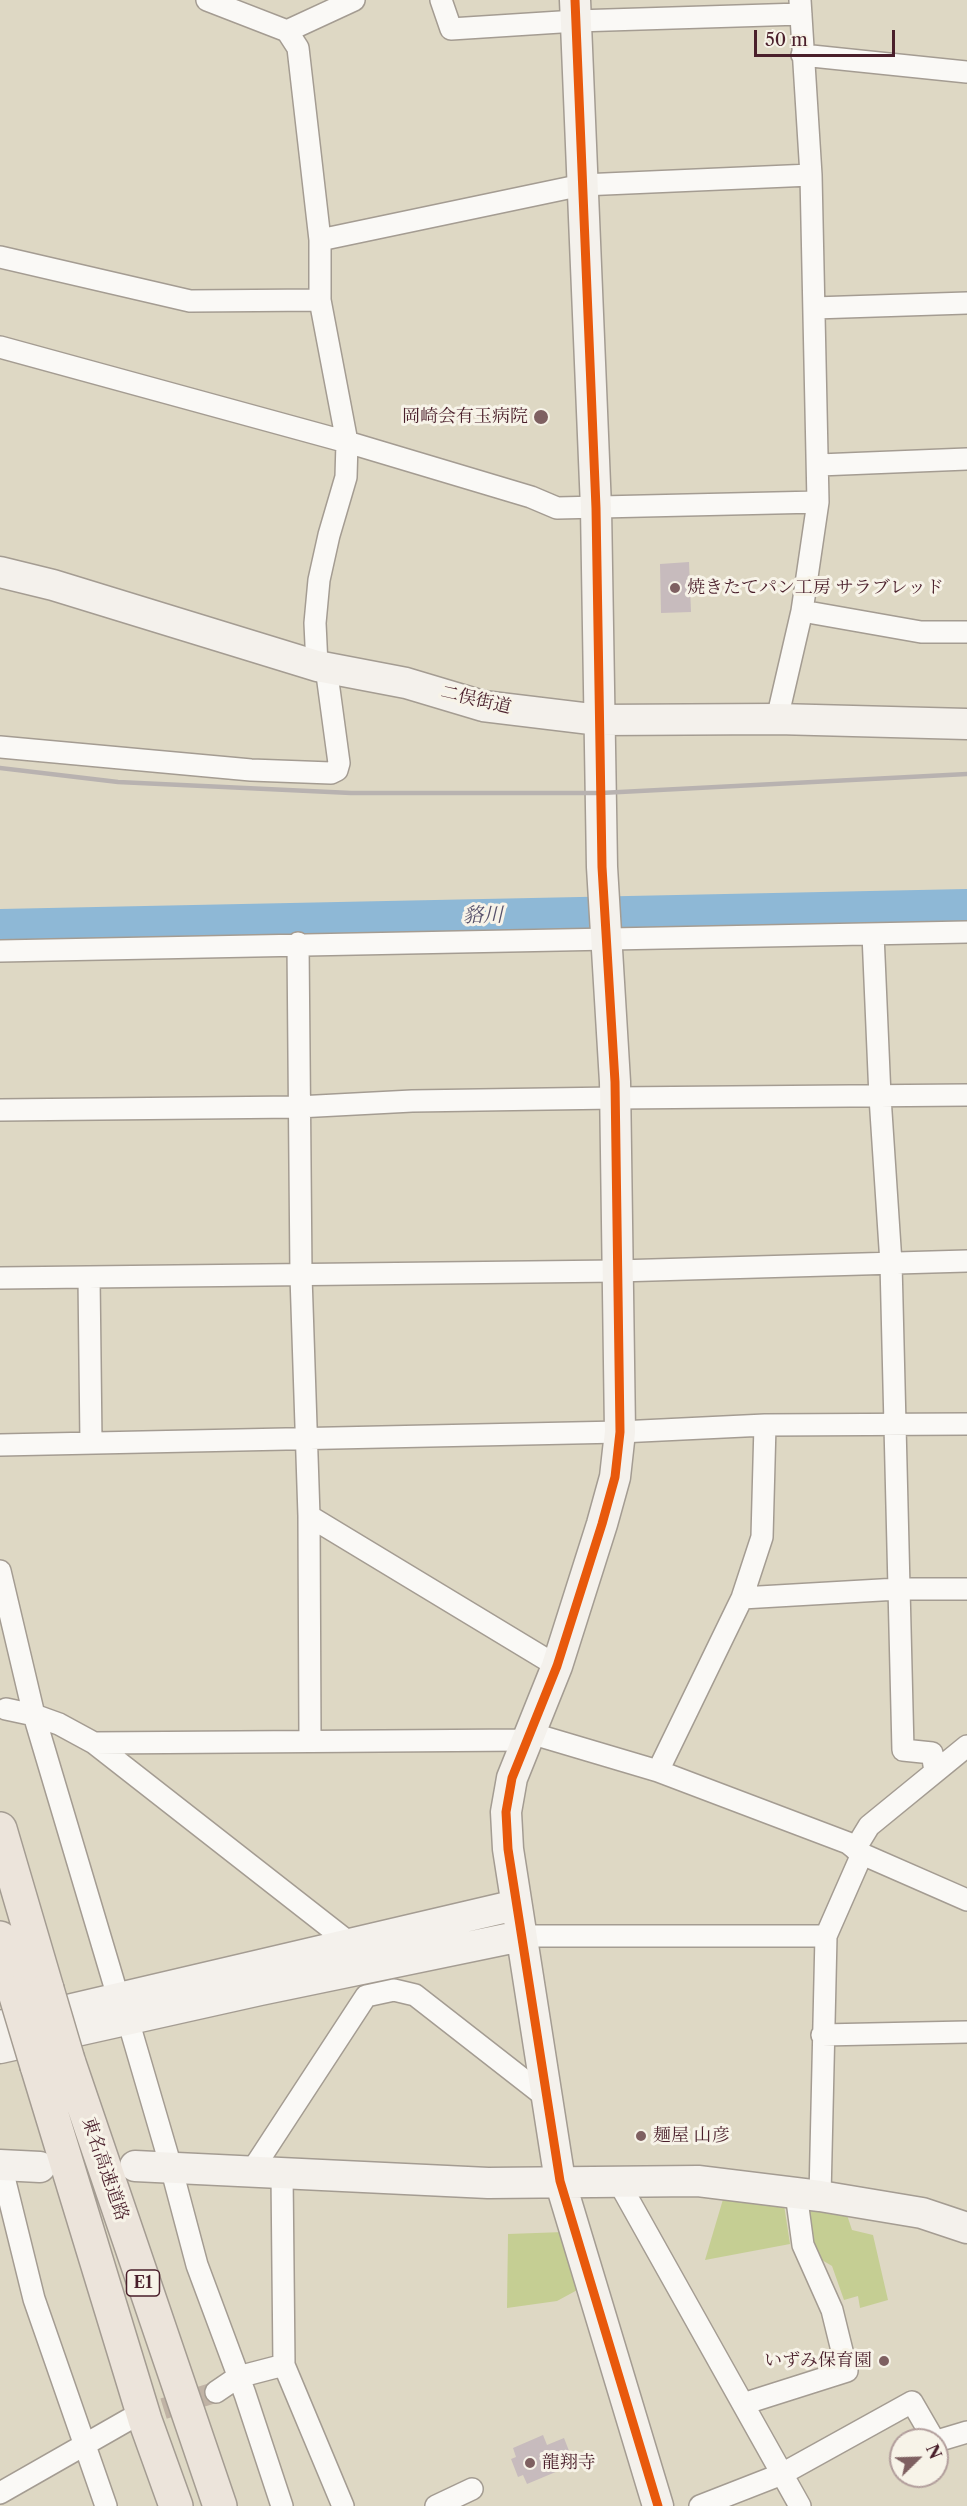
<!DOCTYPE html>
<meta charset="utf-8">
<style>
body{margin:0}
#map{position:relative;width:967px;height:2506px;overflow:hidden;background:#ded8c4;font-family:"Libre Caslon Text",serif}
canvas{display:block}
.north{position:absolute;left:889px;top:2428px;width:60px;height:60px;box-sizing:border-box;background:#f7f3e8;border:2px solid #b29e9c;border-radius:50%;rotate:67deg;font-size:16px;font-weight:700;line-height:24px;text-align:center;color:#4a1f2b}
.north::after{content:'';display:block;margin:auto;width:21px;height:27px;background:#7e6061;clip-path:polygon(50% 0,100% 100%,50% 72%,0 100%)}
.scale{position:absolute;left:754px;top:30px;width:141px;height:27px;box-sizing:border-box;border:3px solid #4a1f2b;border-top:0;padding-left:8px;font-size:18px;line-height:21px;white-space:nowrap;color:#4a1f2b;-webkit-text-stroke:4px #f7f3e8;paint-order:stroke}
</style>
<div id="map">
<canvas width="967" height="2506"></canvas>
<div class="north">N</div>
<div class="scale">50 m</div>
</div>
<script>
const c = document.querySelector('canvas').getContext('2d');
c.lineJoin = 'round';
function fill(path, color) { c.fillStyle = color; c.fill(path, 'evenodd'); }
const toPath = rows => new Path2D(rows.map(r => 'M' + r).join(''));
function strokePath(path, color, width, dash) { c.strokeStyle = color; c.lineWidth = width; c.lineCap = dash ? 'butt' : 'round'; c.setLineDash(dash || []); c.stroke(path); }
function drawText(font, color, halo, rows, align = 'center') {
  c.font = font + ' "Libre Caslon Text","Noto Serif JP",serif'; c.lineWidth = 6; c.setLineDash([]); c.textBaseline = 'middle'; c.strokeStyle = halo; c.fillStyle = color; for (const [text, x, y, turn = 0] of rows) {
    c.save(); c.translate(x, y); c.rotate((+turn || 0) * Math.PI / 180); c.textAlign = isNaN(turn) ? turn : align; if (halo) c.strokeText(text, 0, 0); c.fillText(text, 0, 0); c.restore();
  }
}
fill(toPath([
 [724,2196,784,2205,790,2244,705,2260],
 [809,2205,846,2212,852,2230,873,2235,888,2300,860,2308,858,2296,844,2300,832,2266,812,2254,807,2215],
 [564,2232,581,2288,557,2301,507,2308,508,2234]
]), '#c5ce93');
strokePath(toPath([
 [0,926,967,906]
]), '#8eb8d6', 34);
fill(toPath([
 [689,562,691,612,661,613,660,564],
 [543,2435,547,2445,564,2438,571,2456,554,2463,558,2471,527,2484,523,2475,518,2477,511,2459,516,2457,513,2448]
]), '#c7bbbd');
strokePath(toPath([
 [134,2418,216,2392]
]), '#c0b3a5', 21, [21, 10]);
const street = toPath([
 [207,0,287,31,298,48,320,240,320,300,347,442,346,477,329,535,319,580,315,623,317,666],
 [441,0,451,29,576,21,801,14],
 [287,31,354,0],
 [802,55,967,72],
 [320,240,582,185,811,175],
 [0,257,190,301,320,300],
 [814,308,967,303],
 [0,347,347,442,531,497,557,508,818,502],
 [819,465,967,459],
 [802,611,921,632,967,632],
 [777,719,802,611,818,502,811,175,800,0],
 [0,747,251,770,331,773,337,770,339,763,326,667],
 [873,934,880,1097,891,1263,903,1750,932,1753,935,1771],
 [298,943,301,1276,309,1516,310,1740],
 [0,951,967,932],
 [0,1110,298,1107,412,1101,615,1098,967,1095],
 [89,1277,91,1443],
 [0,1278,617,1271,967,1261],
 [0,1445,620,1432,765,1425,967,1424],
 [309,1516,557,1666],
 [0,1571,34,1715,118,1997],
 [742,1598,898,1589,967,1589],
 [6,1709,34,1715,59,1724,94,1743,351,1944],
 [530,1733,658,1771,848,1843,862,1854,967,1900],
 [94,1743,526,1740],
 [658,1771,742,1598,762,1537,765,1425],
 [855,1849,869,1826,967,1746],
 [521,1936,826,1936],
 [128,2020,171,2167,197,2265,245,2394,282,2506],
 [822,2035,967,2032],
 [0,2161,34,2299,106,2506],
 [251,2172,366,1996,394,1990,415,1995,547,2098],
 [282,2174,284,2365,343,2506],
 [618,2181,800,2506],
 [820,2196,826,1936,862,1854],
 [216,2392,238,2377,284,2365],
 [743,2404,847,2371,832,2310,803,2245,796,2193],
 [937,2441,967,2432],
 [0,2493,128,2420],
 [436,2506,472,2489],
 [700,2506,782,2474,912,2402,934,2440]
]);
const secondary = toPath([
 [575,0,596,508,602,867,615,1082,620,1432,615,1477,602,1524,557,1666,512,1778,506,1812,508,1849,560,2181,658,2506],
 [0,572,53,585,317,666,406,683,483,706,599,720,777,719,967,724],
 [0,2026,516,1905],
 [0,2048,260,1990,521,1936],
 [0,2165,40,2167],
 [135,2166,488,2183,698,2181,820,2196,922,2213,967,2228]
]);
const highway = toPath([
 [0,1829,47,1989],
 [0,1938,15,1993],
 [68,2060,220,2506],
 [37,2066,145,2420,176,2506]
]);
strokePath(street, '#a49c92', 24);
strokePath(secondary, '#a49c92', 33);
strokePath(highway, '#a49c92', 36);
strokePath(street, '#faf9f6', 21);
strokePath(secondary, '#f4f1ec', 30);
strokePath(highway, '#ece4db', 33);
strokePath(toPath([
 [0,768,118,782,351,793,601,793,967,774]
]), '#b8b2b0', 4.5);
const highwayBridge = toPath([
 [47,1989,68,2060],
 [15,1993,37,2066]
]);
strokePath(highwayBridge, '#a49c92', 36, []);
strokePath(highwayBridge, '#ece4db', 33);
strokePath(toPath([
 [575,0,596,508,602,867,615,1082,620,1432,615,1477,602,1524,557,1666,512,1778,506,1812,508,1849,560,2181,658,2506]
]), '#e8590c', 9);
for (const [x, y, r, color] of [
 [541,417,8,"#7e6061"],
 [675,588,6,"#7e6061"],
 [641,2136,6,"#7e6061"],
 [884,2361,6,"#7e6061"],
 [530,2463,6,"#7e6061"]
]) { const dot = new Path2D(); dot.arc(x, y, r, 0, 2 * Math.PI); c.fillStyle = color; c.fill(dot); strokePath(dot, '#f7f3e8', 2); }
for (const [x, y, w] of [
 [143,2283,33]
]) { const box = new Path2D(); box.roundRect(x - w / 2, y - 13, w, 26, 4.5); c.fillStyle = '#f7f3e8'; c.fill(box); strokePath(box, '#4a1f2b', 1.5); }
drawText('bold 16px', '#4a1f2b', null, [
 ["E1",143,2283]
]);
drawText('18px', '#4a1f2b', '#f7f3e8', [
 ["岡崎会有玉病院",528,417,"right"],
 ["焼きたてパン工房 サラブレッド",687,588],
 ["麺屋 山彦",653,2136],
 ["いずみ保育園",872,2361,"right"],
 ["龍翔寺",542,2463]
], 'left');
drawText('18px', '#4a1f2b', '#f7f3e8', [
 ["二俣街道",476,700,13],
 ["東名高速道路",105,2169,71]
]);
drawText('italic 20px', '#56506a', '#f7f3e8', [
 ["貉川",483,916,-1]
]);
</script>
